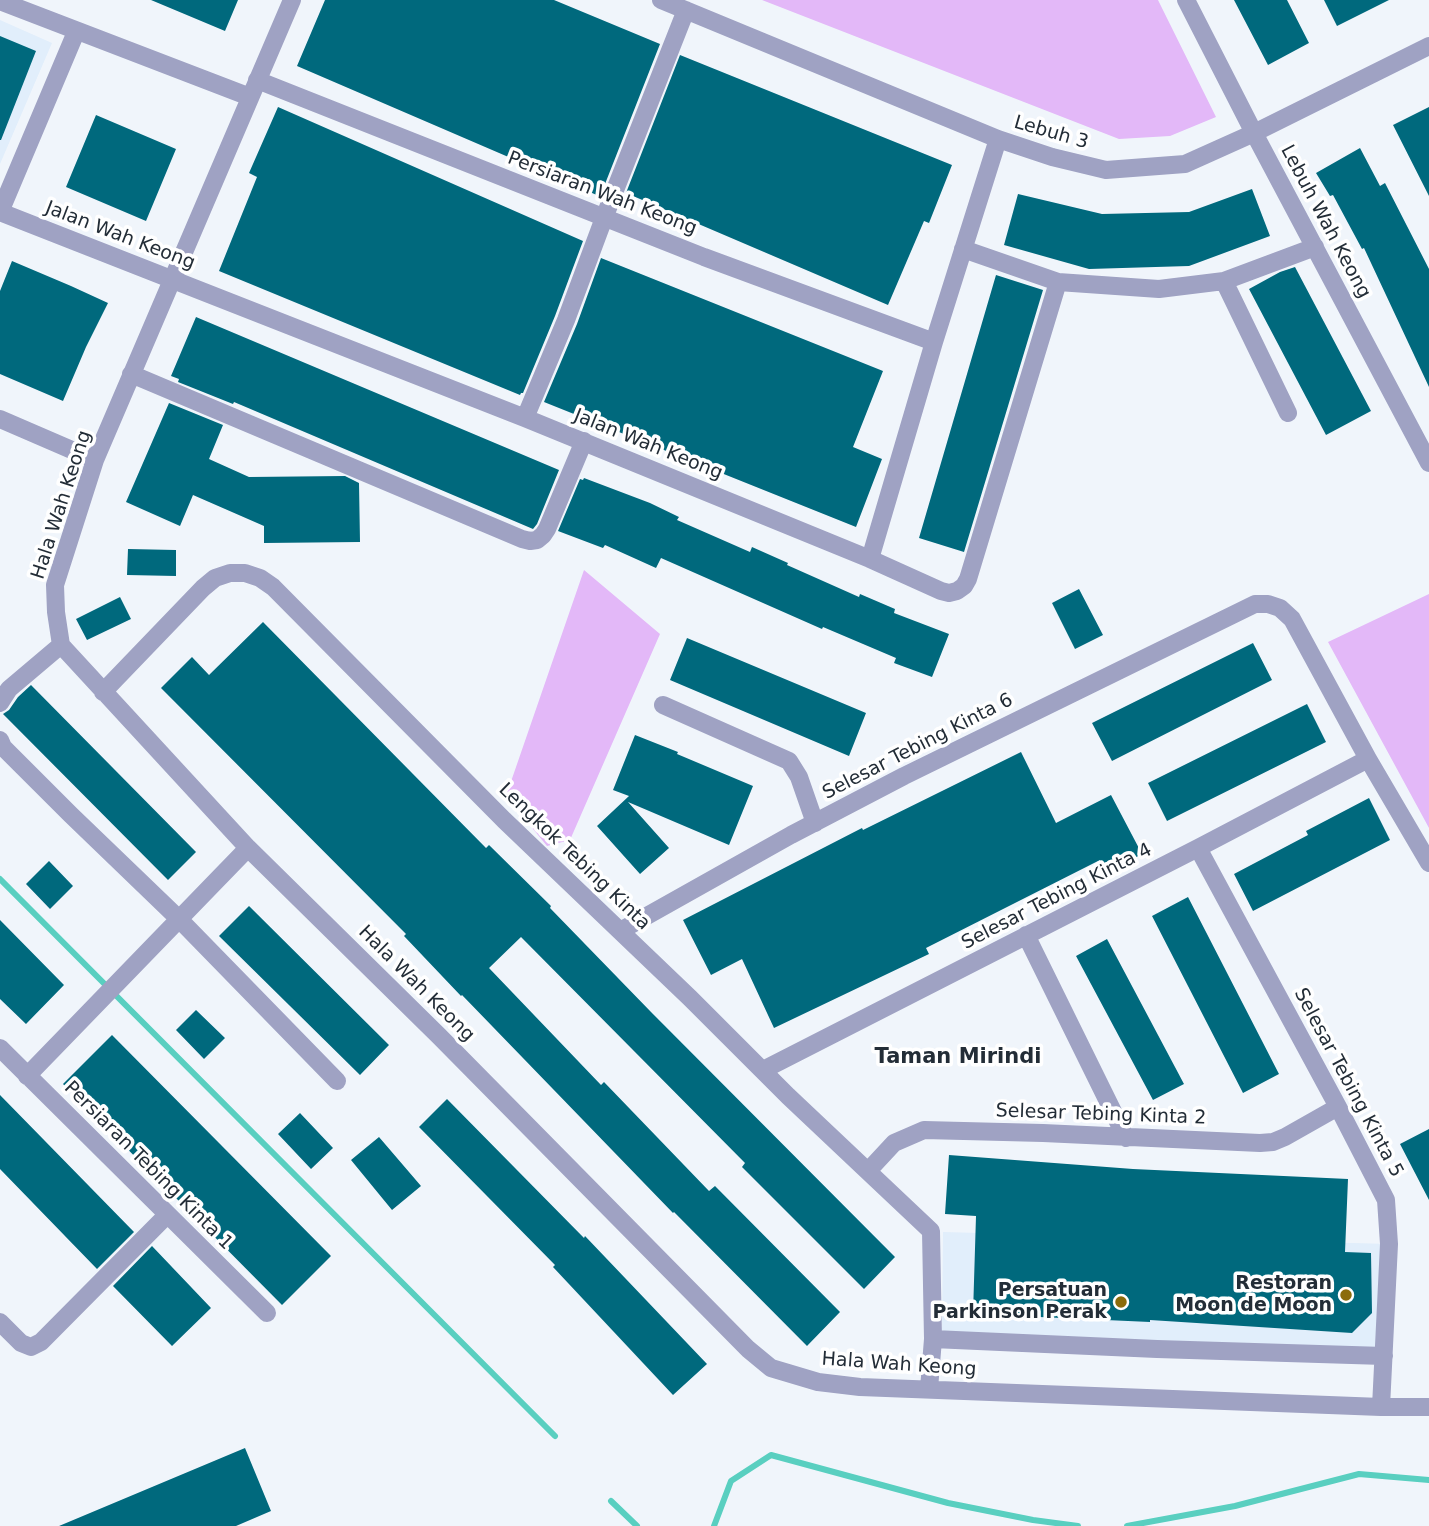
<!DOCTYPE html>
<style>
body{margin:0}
canvas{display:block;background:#f0f5fb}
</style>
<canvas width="1429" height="1526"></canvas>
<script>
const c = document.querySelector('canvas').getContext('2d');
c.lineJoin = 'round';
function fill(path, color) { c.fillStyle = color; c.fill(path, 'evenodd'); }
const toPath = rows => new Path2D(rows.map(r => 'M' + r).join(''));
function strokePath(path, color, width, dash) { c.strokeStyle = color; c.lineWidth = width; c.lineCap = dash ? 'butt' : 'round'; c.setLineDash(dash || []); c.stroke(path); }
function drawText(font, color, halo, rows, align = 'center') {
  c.font = font + ' "DejaVu Sans",sans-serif'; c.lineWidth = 7; c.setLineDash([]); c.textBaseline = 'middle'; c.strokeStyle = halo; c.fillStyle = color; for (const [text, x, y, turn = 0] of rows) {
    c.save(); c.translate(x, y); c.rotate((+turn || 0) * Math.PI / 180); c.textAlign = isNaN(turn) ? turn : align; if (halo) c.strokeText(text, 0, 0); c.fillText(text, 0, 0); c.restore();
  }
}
fill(toPath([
 [0,20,52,43,0,164],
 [943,1232,1390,1244,1386,1361,942,1333]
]), '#e1eefb');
fill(toPath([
 [762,0,1158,0,1216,117,1170,136,1119,139],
 [584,570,660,634,570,840,547,846,506,796],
 [1429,594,1429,828,1328,642]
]), '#e3b8f8');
strokePath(toPath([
 [0,879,555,1436],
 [611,1501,637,1526],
 [714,1526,731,1481,771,1455,948,1503,1033,1520,1078,1526],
 [1127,1526,1235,1506,1359,1474,1429,1480]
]), '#59cfc0', 6);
fill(toPath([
 [151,0,238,0,225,31],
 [325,0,554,0,660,44,605,184,599,196,297,66],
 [1234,0,1287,0,1309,43,1268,65],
 [1324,0,1389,0,1337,26],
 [0,36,36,51,1,140,0,140],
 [680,55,952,165,929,223,924,221,888,305,626,193],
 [278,107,583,241,555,316,523,393,521,393,520,395,219,271,257,177,249,173],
 [1429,107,1429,196,1393,125],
 [96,115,176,149,146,221,66,187],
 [1360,148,1380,186,1385,183,1429,269,1429,387,1364,248,1362,249,1333,195,1330,196,1316,173],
 [1252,189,1270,236,1189,266,1089,269,1004,245,1018,194,1102,214,1189,212],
 [601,258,883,371,853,447,882,459,856,527,544,402,577,324],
 [12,261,71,286,108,303,86,347,63,401,0,374,0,291],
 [1295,267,1371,411,1326,435,1249,289,1280,272],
 [996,275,1043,290,964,552,919,538],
 [196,317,559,470,537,524,533,529,234,402,233,404,178,382,179,379,171,376],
 [169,403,223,425,209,459,249,477,345,476,359,483,360,542,264,543,264,526,193,495,180,526,126,502],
 [584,478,650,503,679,517,677,520,750,552,752,547,788,563,787,565,859,597,860,594,895,609,894,613,949,634,932,677,894,663,896,658,823,627,822,629,661,558,656,568,605,545,603,548,558,531,580,479,583,480],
 [128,549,176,550,176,576,127,575],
 [1079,589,1103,635,1075,649,1052,603],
 [120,597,131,619,87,640,76,619],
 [263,622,486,848,489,845,551,906,550,908,651,1012,895,1257,864,1289,742,1167,745,1163,521,937,489,968,601,1085,604,1082,709,1191,715,1186,840,1312,807,1346,674,1212,673,1213,462,995,461,996,404,936,406,934,161,688,192,657,209,675],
 [687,638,866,713,849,756,670,680],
 [1253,643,1272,680,1112,761,1092,723],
 [31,685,196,852,168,880,3,714,9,710,18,697],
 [1307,704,1326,742,1167,821,1148,783],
 [635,735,678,752,677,754,753,786,729,845,628,802,669,848,640,874,597,826,629,796,613,790],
 [1021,752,1056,823,1111,795,1142,854,1106,873,1100,860,926,948,929,954,774,1028,742,959,711,975,683,920,862,828,863,830],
 [1369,798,1390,840,1253,911,1234,874,1308,835,1306,831],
 [49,861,73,886,50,909,26,884],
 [1188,897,1279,1074,1243,1093,1152,916],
 [249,906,389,1045,360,1075,219,936],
 [0,920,64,985,26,1024,0,999],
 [1107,939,1184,1084,1153,1100,1076,956],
 [196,1010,225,1038,204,1059,176,1030],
 [112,1035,331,1256,282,1305,63,1084],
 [0,1095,134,1232,97,1269,0,1169],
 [447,1099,584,1238,585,1236,707,1364,673,1395,553,1267,555,1265,419,1127],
 [300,1113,333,1148,311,1169,278,1134],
 [1429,1129,1429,1200,1400,1144],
 [379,1137,421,1186,392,1210,351,1160],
 [949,1155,1133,1169,1348,1179,1345,1252,1371,1253,1372,1313,1352,1333,1150,1320,1150,1322,973,1314,976,1216,945,1214],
 [152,1246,211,1308,172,1346,113,1286],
 [245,1448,271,1511,236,1526,59,1526]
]), '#00697d');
strokePath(toPath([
 [292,0,95,460,55,585,56,612,61,645,248,848,439,1036,748,1349,771,1368,818,1382,860,1387,1381,1407,1429,1407],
 [661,0,998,139,1052,157,1106,170,1185,164,1254,133,1429,46],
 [1186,0,1254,133,1429,463],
 [0,1,250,97],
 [257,80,704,257,934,342],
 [0,212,525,418,870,559,934,342,998,139],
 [0,212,76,32],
 [963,249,1058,282,1159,289,1224,281,1315,247],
 [1224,281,1288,413],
 [131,374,522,539,530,541,537,540,543,535,547,529,584,441],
 [525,418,566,320,604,218,686,10],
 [0,419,95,460],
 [870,559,941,591,949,593,957,591,964,586,968,579,1058,282],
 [103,692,203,588,215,578,230,573,245,573,260,578,273,587,504,820,690,998,788,1096,931,1231,933,1339,929,1389],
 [0,703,9,689,61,645],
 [663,705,789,761,799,777,815,823],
 [0,740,3,747,71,815,179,919,337,1081],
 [1198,848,1338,1107,1386,1200,1389,1244,1381,1407],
 [620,931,791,835,904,776,1255,604,1268,604,1280,608,1292,619,1368,759,1429,863],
 [1026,935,1126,1138],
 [0,1048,267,1313],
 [763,1070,1198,848,1368,759],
 [27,1076,248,848],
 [868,1171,894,1143,924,1130,1043,1133,1260,1143,1273,1142,1285,1137,1338,1107],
 [0,1322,21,1343,31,1347,41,1342,167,1215],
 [933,1339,1157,1349,1384,1356]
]), '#9fa2c3', 18);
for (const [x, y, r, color] of [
 [1346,1295,7,"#8b6b0b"],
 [1121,1302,7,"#8b6b0b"]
]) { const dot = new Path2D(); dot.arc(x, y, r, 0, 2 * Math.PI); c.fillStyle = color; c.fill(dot); strokePath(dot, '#fff', 2.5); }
drawText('19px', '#232d37', '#fff', [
 ["Lebuh 3",1051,133,16],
 ["Persiaran Wah Keong",602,194,21],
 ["Lebuh Wah Keong",1325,222,62],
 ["Jalan Wah Keong",120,236,21],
 ["Jalan Wah Keong",648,445,22],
 ["Hala Wah Keong",62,505,-72],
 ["Selesar Tebing Kinta 6",918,747,-27],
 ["Lengkok Tebing Kinta",574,857,44],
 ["Selesar Tebing Kinta 4",1057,897,-27],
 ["Hala Wah Keong",416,984,45],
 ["Selesar Tebing Kinta 5",1348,1083,62],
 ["Selesar Tebing Kinta 2",1101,1115,2],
 ["Persiaran Tebing Kinta 1",148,1166,45],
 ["Hala Wah Keong",899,1365,4]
]);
drawText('bold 19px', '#232d37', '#fff', [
 ["Restoran",1332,1284],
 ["Moon de Moon",1332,1306],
 ["Persatuan",1107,1291],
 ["Parkinson Perak",1107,1313]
], 'right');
drawText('bold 21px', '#232d37', '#fff', [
 ["Taman Mirindi",958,1058]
]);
</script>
